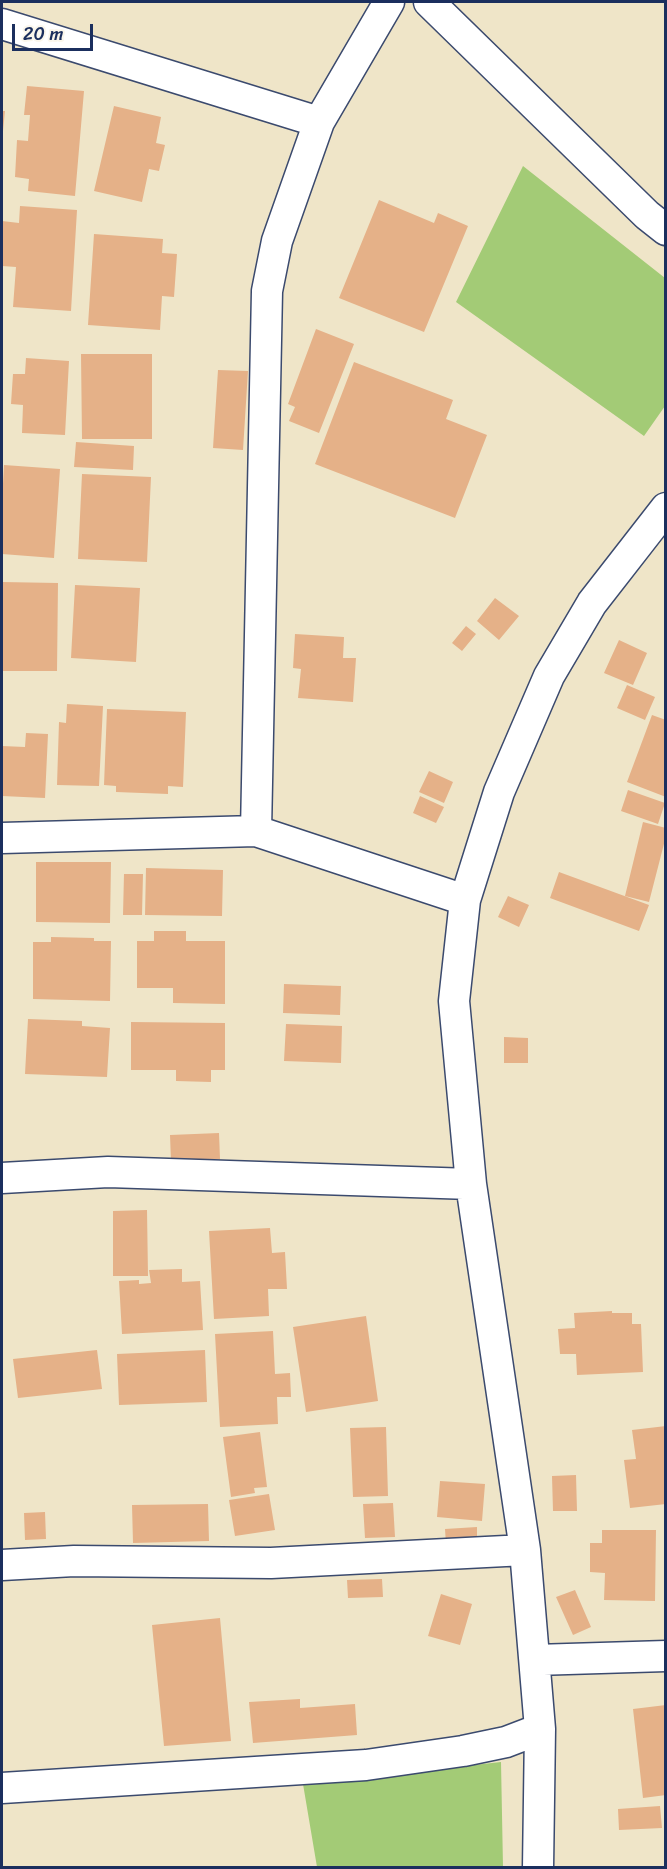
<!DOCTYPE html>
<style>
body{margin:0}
#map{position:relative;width:667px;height:1869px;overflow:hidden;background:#efe5c8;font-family:Sriracha,sans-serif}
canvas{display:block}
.frame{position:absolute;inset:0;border:3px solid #1b2f5e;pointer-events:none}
.scale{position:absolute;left:12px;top:24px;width:81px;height:27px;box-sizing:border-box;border:3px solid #1b2f5e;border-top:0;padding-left:8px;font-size:18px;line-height:21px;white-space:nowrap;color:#1b2f5e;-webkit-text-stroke:4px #fbf7ec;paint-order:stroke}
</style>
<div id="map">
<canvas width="667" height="1869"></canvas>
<div class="frame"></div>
<div class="scale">20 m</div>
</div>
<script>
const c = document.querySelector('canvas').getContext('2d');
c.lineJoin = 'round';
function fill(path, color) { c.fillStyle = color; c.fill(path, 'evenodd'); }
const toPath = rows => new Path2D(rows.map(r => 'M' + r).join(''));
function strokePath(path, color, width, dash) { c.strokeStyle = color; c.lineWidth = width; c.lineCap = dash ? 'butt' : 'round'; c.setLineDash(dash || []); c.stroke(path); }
fill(toPath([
 [523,166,665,278,665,406,644,436,456,302],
 [501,1762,503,1867,317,1867,303,1784]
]), '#a3cb76');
fill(toPath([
 [27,86,84,91,75,196,28,191,29,179,15,177,17,140,28,141,30,115,24,115],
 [114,106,161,117,156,143,165,145,159,171,149,169,142,202,94,191],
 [2,111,5,111,3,131,2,131],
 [379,200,434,223,438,213,468,226,424,332,339,298],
 [20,206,77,210,71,311,13,307,16,267,2,266,2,221,19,223],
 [94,234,163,239,162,253,177,254,174,297,162,296,160,330,88,325],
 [316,329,354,344,319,433,289,421,295,407,288,404],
 [81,354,152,354,152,439,82,439],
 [26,358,69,361,65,435,22,433,23,405,11,404,13,374,25,374],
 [354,362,453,400,446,419,487,435,455,518,315,464],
 [218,370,248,371,243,450,213,448],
 [76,442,134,446,133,470,74,467],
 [4,465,60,469,54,558,2,554,2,502],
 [82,474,151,477,147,562,78,559],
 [2,582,58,583,57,671,2,671],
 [75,585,140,588,136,662,71,658],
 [495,598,519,616,499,640,477,621],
 [466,626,476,634,462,651,452,643],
 [295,634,344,637,343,658,356,658,353,702,298,698,301,669,293,668],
 [619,640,647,653,633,685,604,673],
 [627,685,655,697,645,720,617,708],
 [67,704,103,706,99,786,57,785,59,722,66,723],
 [107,709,186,712,183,787,168,786,168,794,116,792,116,786,104,785],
 [652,715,666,720,666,797,627,782],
 [26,733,48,734,45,798,2,796,2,746,25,747],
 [429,771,453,782,444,803,419,792],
 [628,790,665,803,658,824,621,811],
 [420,796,444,807,436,823,413,813],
 [643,822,666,828,666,836,649,902,625,896],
 [36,862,111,862,110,923,36,922],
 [146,868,223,870,222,916,145,915],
 [559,872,649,905,639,931,550,898],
 [124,874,143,874,142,915,123,915],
 [508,896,529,905,519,927,498,917],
 [154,931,186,931,186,941,225,941,225,1004,173,1003,173,988,137,988,137,941,154,941],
 [51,937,94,938,94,941,111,941,110,1001,33,999,33,942,51,942],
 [284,984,341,986,340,1015,283,1013],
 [28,1019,82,1021,82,1026,110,1028,107,1077,25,1074],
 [131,1022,225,1023,225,1070,211,1070,211,1082,176,1081,176,1070,131,1070],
 [286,1024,342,1026,341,1063,284,1061],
 [504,1037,528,1038,528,1063,504,1063],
 [219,1133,220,1159,171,1161,170,1135],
 [147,1210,148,1276,113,1276,113,1211],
 [270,1228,272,1253,285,1252,287,1289,268,1289,269,1316,214,1319,209,1231],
 [182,1269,182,1282,200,1281,203,1330,122,1334,119,1281,139,1280,139,1284,151,1283,149,1270],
 [612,1311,612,1313,632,1313,632,1324,641,1324,643,1372,577,1375,576,1354,560,1354,558,1329,575,1328,574,1313],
 [366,1316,378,1401,306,1412,293,1327],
 [273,1331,275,1374,290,1373,291,1397,277,1397,278,1424,220,1427,215,1334],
 [97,1350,102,1389,18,1398,13,1359],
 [205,1350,207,1402,119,1405,117,1354],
 [666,1426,666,1504,630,1508,624,1460,636,1459,632,1430],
 [386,1427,388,1496,353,1497,350,1428],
 [260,1432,267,1487,254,1488,255,1493,231,1497,223,1437],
 [576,1475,577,1511,553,1511,552,1476],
 [440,1481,485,1484,482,1521,437,1517],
 [269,1494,275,1530,235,1536,229,1500],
 [393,1503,395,1537,365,1538,363,1504],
 [208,1504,209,1541,133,1543,132,1505],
 [45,1512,46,1539,25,1540,24,1513],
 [477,1527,477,1543,446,1544,445,1529],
 [602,1530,656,1530,655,1601,604,1600,605,1573,590,1572,590,1543,602,1543],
 [382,1579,383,1597,348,1598,347,1580],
 [575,1590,591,1627,573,1635,556,1597],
 [441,1594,472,1604,460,1645,428,1636],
 [220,1618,231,1741,164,1746,152,1625],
 [300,1699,300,1708,355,1704,357,1735,253,1743,249,1702],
 [666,1705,666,1795,643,1798,633,1709],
 [660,1806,662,1828,619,1830,618,1809]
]), '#e5b188');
const minor = toPath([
 [429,2,647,215,666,230],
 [2,24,319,122],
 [256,831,267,291,277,241,319,122,389,2],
 [2,838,256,831,465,900],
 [2,1178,108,1172,471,1184],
 [2,1565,74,1561,271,1563,525,1550],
 [535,1660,666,1656],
 [2,1788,366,1765,463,1751,506,1742,540,1729],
 [538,1868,540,1729,525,1550,471,1184,454,1001,465,900,499,792,549,676,592,603,666,508]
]);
strokePath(minor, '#3b4a6e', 33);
strokePath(minor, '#fff', 30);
</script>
